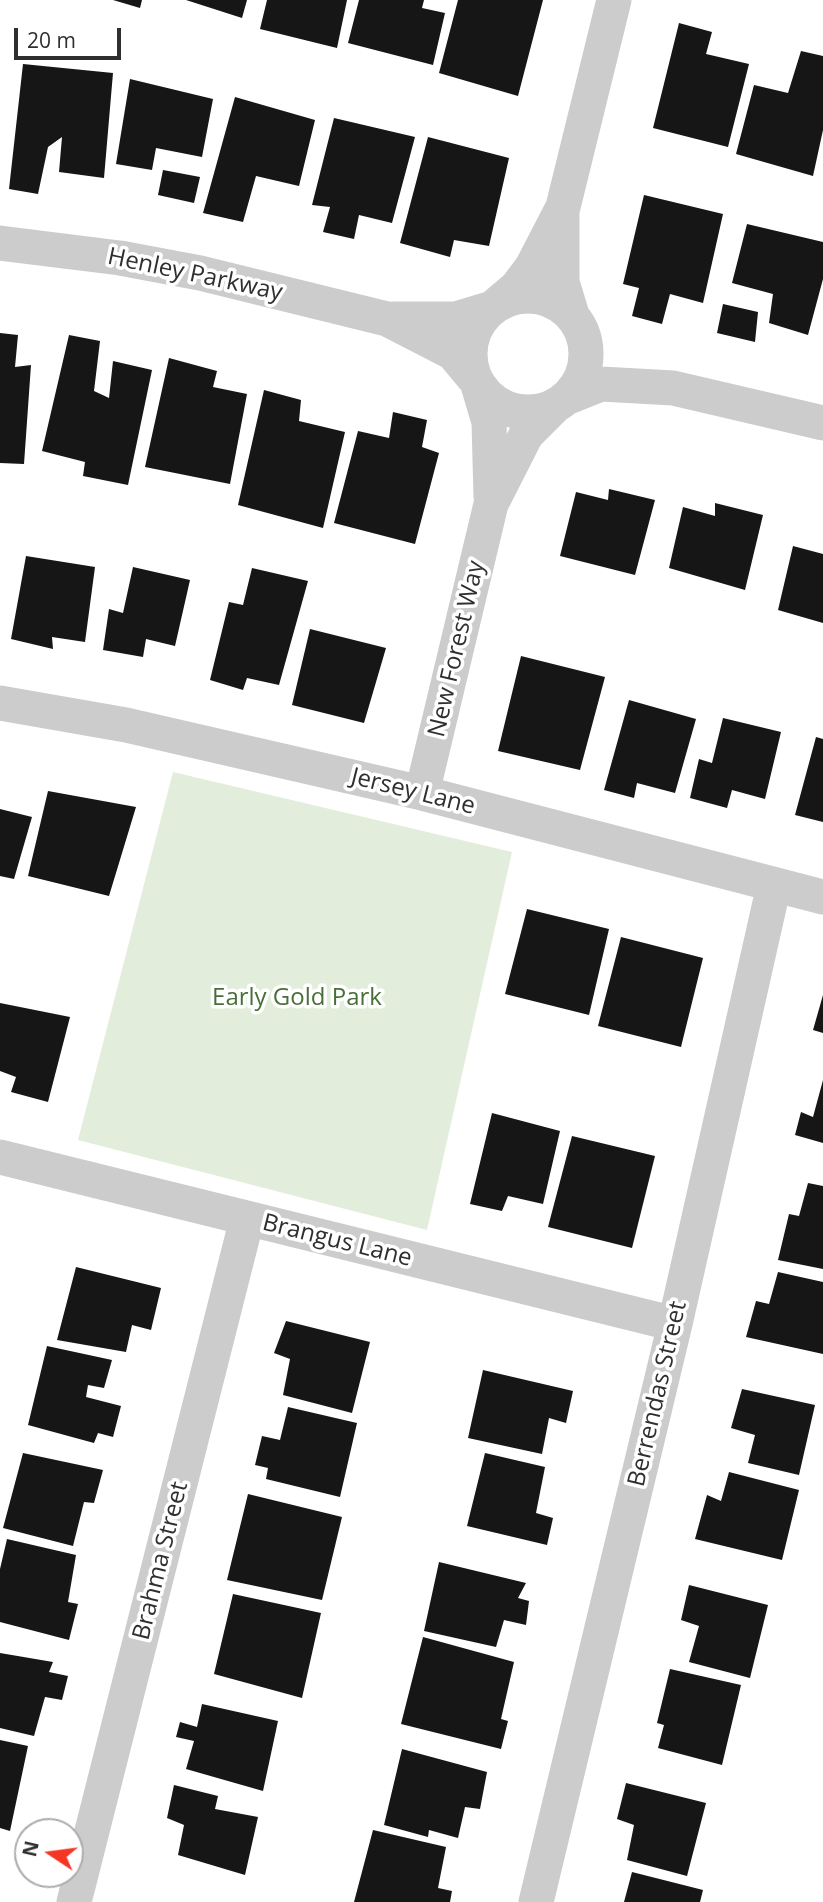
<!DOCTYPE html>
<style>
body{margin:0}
#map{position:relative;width:823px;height:1902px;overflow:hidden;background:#fff;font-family:"Open Sans",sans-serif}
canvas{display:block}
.north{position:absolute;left:14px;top:1818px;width:70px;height:70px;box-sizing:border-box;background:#fff;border:2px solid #acacac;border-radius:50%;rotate:283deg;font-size:19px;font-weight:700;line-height:28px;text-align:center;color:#2f2f2f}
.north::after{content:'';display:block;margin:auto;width:24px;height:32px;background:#f43624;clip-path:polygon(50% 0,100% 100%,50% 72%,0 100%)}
.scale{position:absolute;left:14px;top:28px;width:107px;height:32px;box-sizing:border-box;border:4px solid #2f2f2f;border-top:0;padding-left:9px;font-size:21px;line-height:24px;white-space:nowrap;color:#2f2f2f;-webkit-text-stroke:5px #fff;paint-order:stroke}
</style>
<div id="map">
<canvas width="823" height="1902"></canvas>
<div class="north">N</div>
<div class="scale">20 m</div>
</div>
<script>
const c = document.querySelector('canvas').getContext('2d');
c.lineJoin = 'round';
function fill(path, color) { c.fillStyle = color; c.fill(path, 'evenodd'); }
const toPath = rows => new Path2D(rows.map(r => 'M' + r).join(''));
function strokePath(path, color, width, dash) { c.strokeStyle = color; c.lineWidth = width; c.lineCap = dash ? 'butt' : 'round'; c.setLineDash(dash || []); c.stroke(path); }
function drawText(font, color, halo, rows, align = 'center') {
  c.font = font + ' "Open Sans",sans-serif'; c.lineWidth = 7; c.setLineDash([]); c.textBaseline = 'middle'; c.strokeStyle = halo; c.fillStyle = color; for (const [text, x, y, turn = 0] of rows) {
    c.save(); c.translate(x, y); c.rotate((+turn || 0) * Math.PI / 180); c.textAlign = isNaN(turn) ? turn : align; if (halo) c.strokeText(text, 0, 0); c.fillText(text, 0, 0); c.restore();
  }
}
fill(toPath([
 [173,772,512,852,427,1230,78,1140]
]), '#e2eddc');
fill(toPath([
 [113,0,142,0,140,8],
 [186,0,247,0,242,18],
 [267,0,347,0,337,48,260,29],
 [359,0,424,0,422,8,445,13,433,65,348,43],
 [458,0,543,0,518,96,439,73],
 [679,23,712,32,706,54,749,64,728,147,653,128],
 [801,51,823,56,823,130,813,176,736,154,754,85,788,93],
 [23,64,113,73,104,178,59,172,62,137,48,147,38,194,9,189],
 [130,79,213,99,202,157,156,148,152,170,116,164],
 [235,97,315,120,299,186,256,176,243,222,203,213],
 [334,118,415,137,392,223,359,215,354,239,323,232,330,207,312,205],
 [428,137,509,158,489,246,454,240,450,257,400,243],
 [163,170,200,177,194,203,158,195],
 [644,195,723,214,703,303,670,294,662,324,632,316,639,288,623,284],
 [747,224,823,242,823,279,808,335,769,323,773,294,732,283],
 [723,304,758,312,755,342,717,333],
 [0,333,18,335,15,367,31,365,24,464,0,463],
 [69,335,100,341,94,391,109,398,113,361,152,370,128,485,83,476,85,462,42,451],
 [169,358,217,371,213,387,247,394,230,484,145,467],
 [264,390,301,400,299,421,345,432,323,528,238,505],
 [393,412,427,420,422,447,439,453,415,544,334,523,358,431,389,438],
 [609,489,655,500,635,575,560,556,576,492,608,500],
 [715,503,763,515,745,590,669,568,683,507,715,516],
 [793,546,823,554,823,623,778,610],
 [26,556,95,567,85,642,52,637,53,649,11,639],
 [133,567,190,580,175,646,146,639,143,657,103,650,109,609,123,613],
 [252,568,308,581,279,685,247,678,243,690,210,680,229,602,243,605],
 [310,629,386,648,364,723,292,705],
 [521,656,605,677,580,770,498,751],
 [629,700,696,719,675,793,637,783,634,798,604,790],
 [723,718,781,732,765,799,732,790,727,808,690,798,699,759,712,763],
 [816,737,823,739,823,822,795,815],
 [48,791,136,807,109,896,28,876],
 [0,809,32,817,14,879,0,876],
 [527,909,609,929,589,1015,505,994],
 [621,937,703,958,681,1047,598,1026],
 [823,995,823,1033,813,1030],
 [0,1003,70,1017,48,1102,11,1092,16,1077,0,1071],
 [823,1080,823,1143,795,1135,801,1112,813,1117],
 [492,1113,560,1131,543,1204,508,1196,502,1211,470,1204],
 [572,1136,655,1156,632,1248,548,1227],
 [808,1183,823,1186,823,1269,778,1260,789,1214,799,1216],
 [76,1267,161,1288,151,1330,132,1325,126,1352,57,1340],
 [778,1272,823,1282,823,1354,746,1337,756,1301,769,1304],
 [286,1321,370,1342,352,1413,283,1395,290,1359,274,1353],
 [47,1346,112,1360,104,1388,88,1385,86,1397,121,1406,113,1437,98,1433,94,1443,28,1425],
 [483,1370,573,1391,566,1423,549,1418,542,1454,468,1438],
 [742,1389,815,1405,799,1475,748,1463,755,1435,731,1428],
 [288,1407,357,1423,340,1497,266,1479,268,1468,255,1465,262,1436,280,1440],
 [23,1453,103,1470,94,1503,84,1502,73,1546,3,1528],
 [485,1453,545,1467,536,1513,553,1518,547,1545,467,1526],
 [729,1472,799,1490,782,1560,695,1539,707,1495,721,1501],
 [248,1494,342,1517,322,1600,227,1580],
 [7,1539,76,1555,68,1602,78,1604,69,1640,0,1622,0,1569],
 [439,1562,526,1583,518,1598,529,1601,526,1625,504,1620,496,1647,424,1631],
 [689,1585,768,1605,750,1678,689,1662,699,1626,681,1620],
 [233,1594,321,1613,302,1698,214,1674],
 [423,1637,514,1662,501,1719,508,1721,501,1749,401,1724],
 [0,1653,53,1662,49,1672,68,1676,62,1700,45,1697,34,1736,0,1728],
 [670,1669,741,1685,722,1765,658,1748,664,1725,657,1723],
 [202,1704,278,1721,263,1791,186,1769,194,1741,176,1737,180,1722,197,1727],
 [0,1740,28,1746,10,1831,0,1828],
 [402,1749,487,1772,480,1809,465,1807,458,1838,429,1830,428,1837,384,1825],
 [626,1783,706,1803,687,1876,627,1860,634,1825,617,1819],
 [174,1785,218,1796,215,1809,258,1817,245,1875,178,1855,184,1825,167,1818],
 [373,1830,446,1847,438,1888,452,1891,450,1902,354,1902],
 [632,1872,703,1890,700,1902,624,1902]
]), '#161616');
strokePath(toPath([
 [562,214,562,282,572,315],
 [0,243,120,258,200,273,387,319,453,353,473,377],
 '470 354a58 58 0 1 1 116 0a58 58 0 1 1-116 0Z',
 [497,304,517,287,532,267,563,207,614,0],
 [394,319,456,319,489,309],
 [478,385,489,422,491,497],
 [566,398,601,384,673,388,823,423],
 [0,703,126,725,422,793,823,897],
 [422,793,491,504,526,435,556,405],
 [0,1157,675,1324],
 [74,1902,247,1219],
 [536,1902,675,1324,774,885]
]), '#ccc', 35);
drawText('24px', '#2f2f2f', '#fff', [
 ["Henley Parkway",195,275,12],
 ["New Forest Way",457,649,-77],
 ["Jersey Lane",413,792,14],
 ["Brangus Lane",337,1241,14],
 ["Berrendas Street",658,1394,-77],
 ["Brahma Street",161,1561,-76]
]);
drawText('24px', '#496f38', '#fff', [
 ["Early Gold Park",297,998]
]);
</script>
